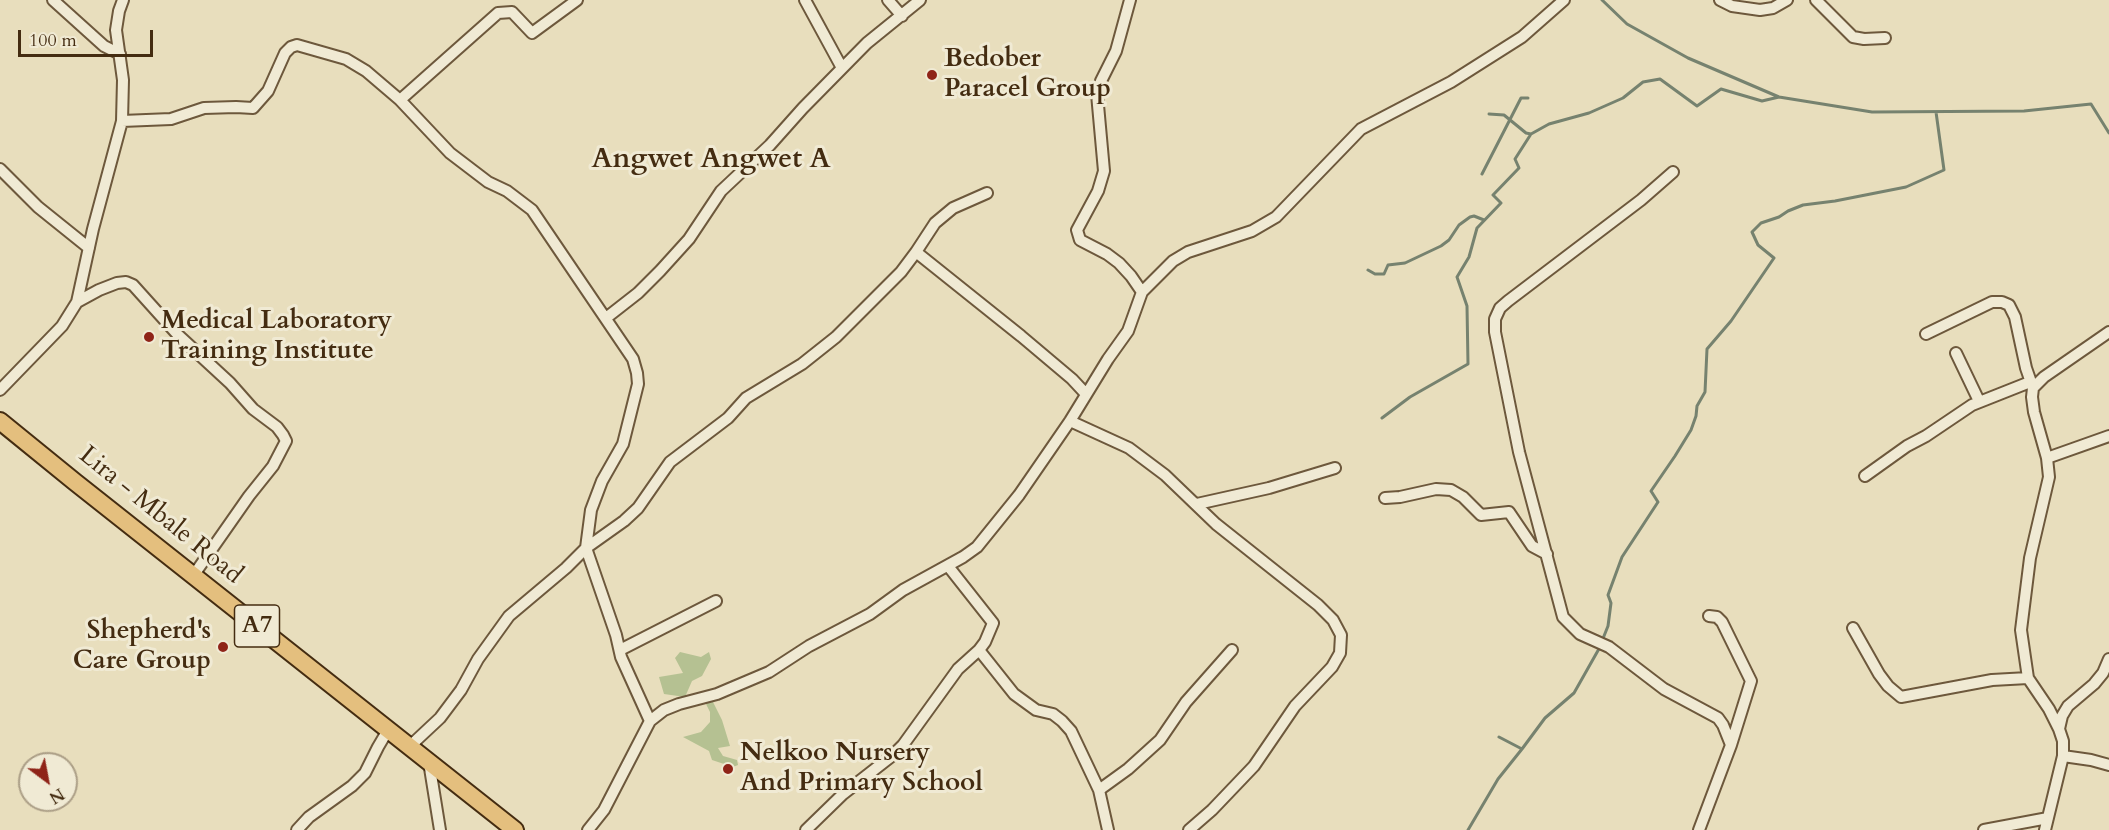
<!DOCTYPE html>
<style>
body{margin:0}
#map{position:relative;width:2109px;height:830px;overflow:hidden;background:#e8debd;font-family:Cardo,serif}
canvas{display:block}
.north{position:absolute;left:18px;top:752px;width:60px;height:60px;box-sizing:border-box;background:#f0ead4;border:2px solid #ab9e86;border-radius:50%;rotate:148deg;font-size:16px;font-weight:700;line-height:24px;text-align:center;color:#442c11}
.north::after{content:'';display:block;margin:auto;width:21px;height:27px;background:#8f2418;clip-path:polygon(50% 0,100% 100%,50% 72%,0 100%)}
.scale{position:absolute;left:18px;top:30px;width:135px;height:27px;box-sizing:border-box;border:3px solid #442c11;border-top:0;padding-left:8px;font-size:18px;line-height:21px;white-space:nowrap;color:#442c11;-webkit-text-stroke:4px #f0ead4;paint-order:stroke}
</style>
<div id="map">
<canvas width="2109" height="830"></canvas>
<div class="north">N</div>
<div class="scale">100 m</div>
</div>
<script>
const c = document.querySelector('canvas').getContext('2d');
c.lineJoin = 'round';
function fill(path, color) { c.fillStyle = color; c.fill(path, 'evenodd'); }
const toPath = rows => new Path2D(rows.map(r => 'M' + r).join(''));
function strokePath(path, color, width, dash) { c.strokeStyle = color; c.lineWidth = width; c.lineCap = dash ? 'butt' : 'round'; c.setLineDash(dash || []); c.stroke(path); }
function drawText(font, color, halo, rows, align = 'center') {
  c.font = font + ' Cardo,serif'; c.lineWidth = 6; c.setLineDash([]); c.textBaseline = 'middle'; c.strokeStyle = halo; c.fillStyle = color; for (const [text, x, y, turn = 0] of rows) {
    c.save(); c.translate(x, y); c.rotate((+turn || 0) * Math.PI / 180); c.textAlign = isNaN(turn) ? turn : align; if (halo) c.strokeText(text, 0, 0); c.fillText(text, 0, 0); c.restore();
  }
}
fill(toPath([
 [680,652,701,657,709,652,711,659,702,676,692,681,685,697,664,694,659,677,683,673,675,658],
 [709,694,722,720,730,746,718,748,723,756,737,760,738,765,733,767,712,760,709,751,683,737,701,732,710,722,710,712,705,702,696,705,700,695]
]), '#b5c192');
strokePath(toPath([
 [1602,0,1627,24,1688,58,1779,97,1872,112,2024,111,2091,104,2109,133],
 [1489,114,1504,115,1526,133,1531,134],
 [1482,174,1521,98,1528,98],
 [1368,270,1375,274,1384,274,1388,265,1405,263,1441,246,1449,240,1459,225,1470,217,1474,216,1484,220],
 [1382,418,1410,397,1468,364,1467,306,1457,277,1469,257,1477,228,1501,203,1493,195,1519,168,1515,159,1531,134,1549,124,1589,113,1623,98,1643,82,1660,79,1697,106,1721,89,1762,101,1779,97],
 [1602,641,1608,626,1611,603,1608,595,1622,557,1658,502,1651,491,1675,456,1691,430,1696,416,1697,406,1705,392,1707,349,1731,321,1774,258,1758,245,1752,232,1761,223,1779,217,1788,211,1803,205,1835,201,1906,187,1944,170,1936,112],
 [1499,737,1522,749,1545,718,1574,693,1600,647],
 [1468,830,1498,779,1522,749]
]), '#76826f', 3);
const minor = toPath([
 [53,0,104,46,120,54],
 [805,0,842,68],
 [888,0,902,16],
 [1130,0,1116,51,1101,81,1097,94,1104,171,1098,191,1077,230,1080,240,1107,254,1119,263,1131,276,1142,292],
 [1720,0,1732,6,1760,10,1773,8,1787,0],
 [1816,0,1853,37,1864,39,1885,38],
 [400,100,450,153,488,182,507,191,532,210,633,359,637,373,638,384,623,444,602,481,591,510,586,548,566,568,509,616,478,659,461,690,440,718,409,747],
 [122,121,171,119,204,108,236,107,253,108,268,91,285,53,291,47,297,45,346,59,366,71,400,100,498,13,512,12,532,33,577,0],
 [0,169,38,207,89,248],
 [1673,172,1641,200,1508,301,1500,308,1495,319,1495,332,1519,452,1563,617,1580,634,1609,647,1664,689,1718,718,1723,725,1731,745,1699,830],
 [916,252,1021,336,1072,379,1086,394],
 [77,302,99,290,117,283,126,282,133,285,178,335,230,383,253,409,277,427,283,435,286,441,273,466,249,496,193,576],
 [606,318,638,293,660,271,689,239,721,191,770,145,803,108,867,43,920,0],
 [1926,334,1992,302,2002,302,2009,305,2015,317,2026,368,2033,388],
 [1956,353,1979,401],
 [0,390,62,326,77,302,93,229,122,121,123,80,116,30,119,11,123,0],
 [1070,421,1129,448,1165,475,1216,524,1318,605,1333,620,1341,635,1340,653,1332,667,1295,706,1254,766,1212,810,1189,830],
 [2047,458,2109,436],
 [1865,476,1907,446,1926,436,1972,405,2030,382],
 [1385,498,1400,497,1436,489,1451,490,1463,497,1481,515,1509,512,1532,546,1547,554],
 [1197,504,1269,488,1335,468],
 [1709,616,1717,617,1722,622,1751,681,1731,745],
 [1853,628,1879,674,1888,686,1901,697,1992,680,2028,678],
 [620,650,716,601],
 [979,650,1014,694,1036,710,1053,714,1062,721,1071,731,1099,790,1108,830],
 [650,721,621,657,616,635,586,548,624,521,638,508,670,462,728,418,746,398,802,364,836,337,901,272,916,252,935,223,953,208,987,193],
 [2059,729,2062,716,2068,706,2094,684,2103,673,2109,659],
 [2063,756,2091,760,2109,765],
 [429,762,440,830],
 [1099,790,1128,769,1160,740,1186,702,1232,650],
 [297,830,309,817,352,786,365,773,378,747,388,730],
 [588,830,604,810,650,721,664,710,679,704,717,694,769,672,809,646,870,614,903,590,963,557,977,547,1019,495,1070,421,1108,359,1128,331,1142,292,1173,261,1188,252,1252,231,1276,217,1361,129,1451,82,1522,37,1564,0],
 [806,830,843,794,893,755,903,745,958,669,979,650,985,642,993,623,948,566],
 [1984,830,2048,818],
 [2045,830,2063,756,2063,741,2059,729,2049,709,2028,678,2021,630,2030,558,2049,477,2047,458,2034,412,2032,397,2033,388,2044,377,2109,332]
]);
const primary = toPath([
 [0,421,75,482,515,830]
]);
strokePath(minor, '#6d583c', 14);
strokePath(primary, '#442c11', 20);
strokePath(minor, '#f0ead4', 10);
strokePath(primary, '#e4bf7e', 16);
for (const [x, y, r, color] of [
 [932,75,6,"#8f2418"],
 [149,337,6,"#8f2418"],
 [223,647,6,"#8f2418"],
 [728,769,6,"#8f2418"]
]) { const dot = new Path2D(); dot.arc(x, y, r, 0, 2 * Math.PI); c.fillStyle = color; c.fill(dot); strokePath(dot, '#f0ead4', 2); }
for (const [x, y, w] of [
 [257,626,45]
]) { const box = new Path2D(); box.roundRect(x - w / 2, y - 21, w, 42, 4.5); c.fillStyle = '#f0ead4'; c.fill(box); strokePath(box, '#442c11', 1.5); }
drawText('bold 24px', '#442c11', null, [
 ["A7",257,626]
]);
drawText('bold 26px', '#442c11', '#f0ead4', [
 ["Bedober",944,60],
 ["Paracel Group",944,90],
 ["Medical Laboratory",161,322],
 ["Training Institute",161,352],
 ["Shepherd's",211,632,"right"],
 ["Care Group",211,662,"right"],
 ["Nelkoo Nursery",740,754],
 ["And Primary School",740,784]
], 'left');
drawText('26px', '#442c11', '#f0ead4', [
 ["Lira - Mbale Road",160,516,39]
]);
drawText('bold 28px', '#442c11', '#f0ead4', [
 ["Angwet Angwet A",711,161]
]);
</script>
